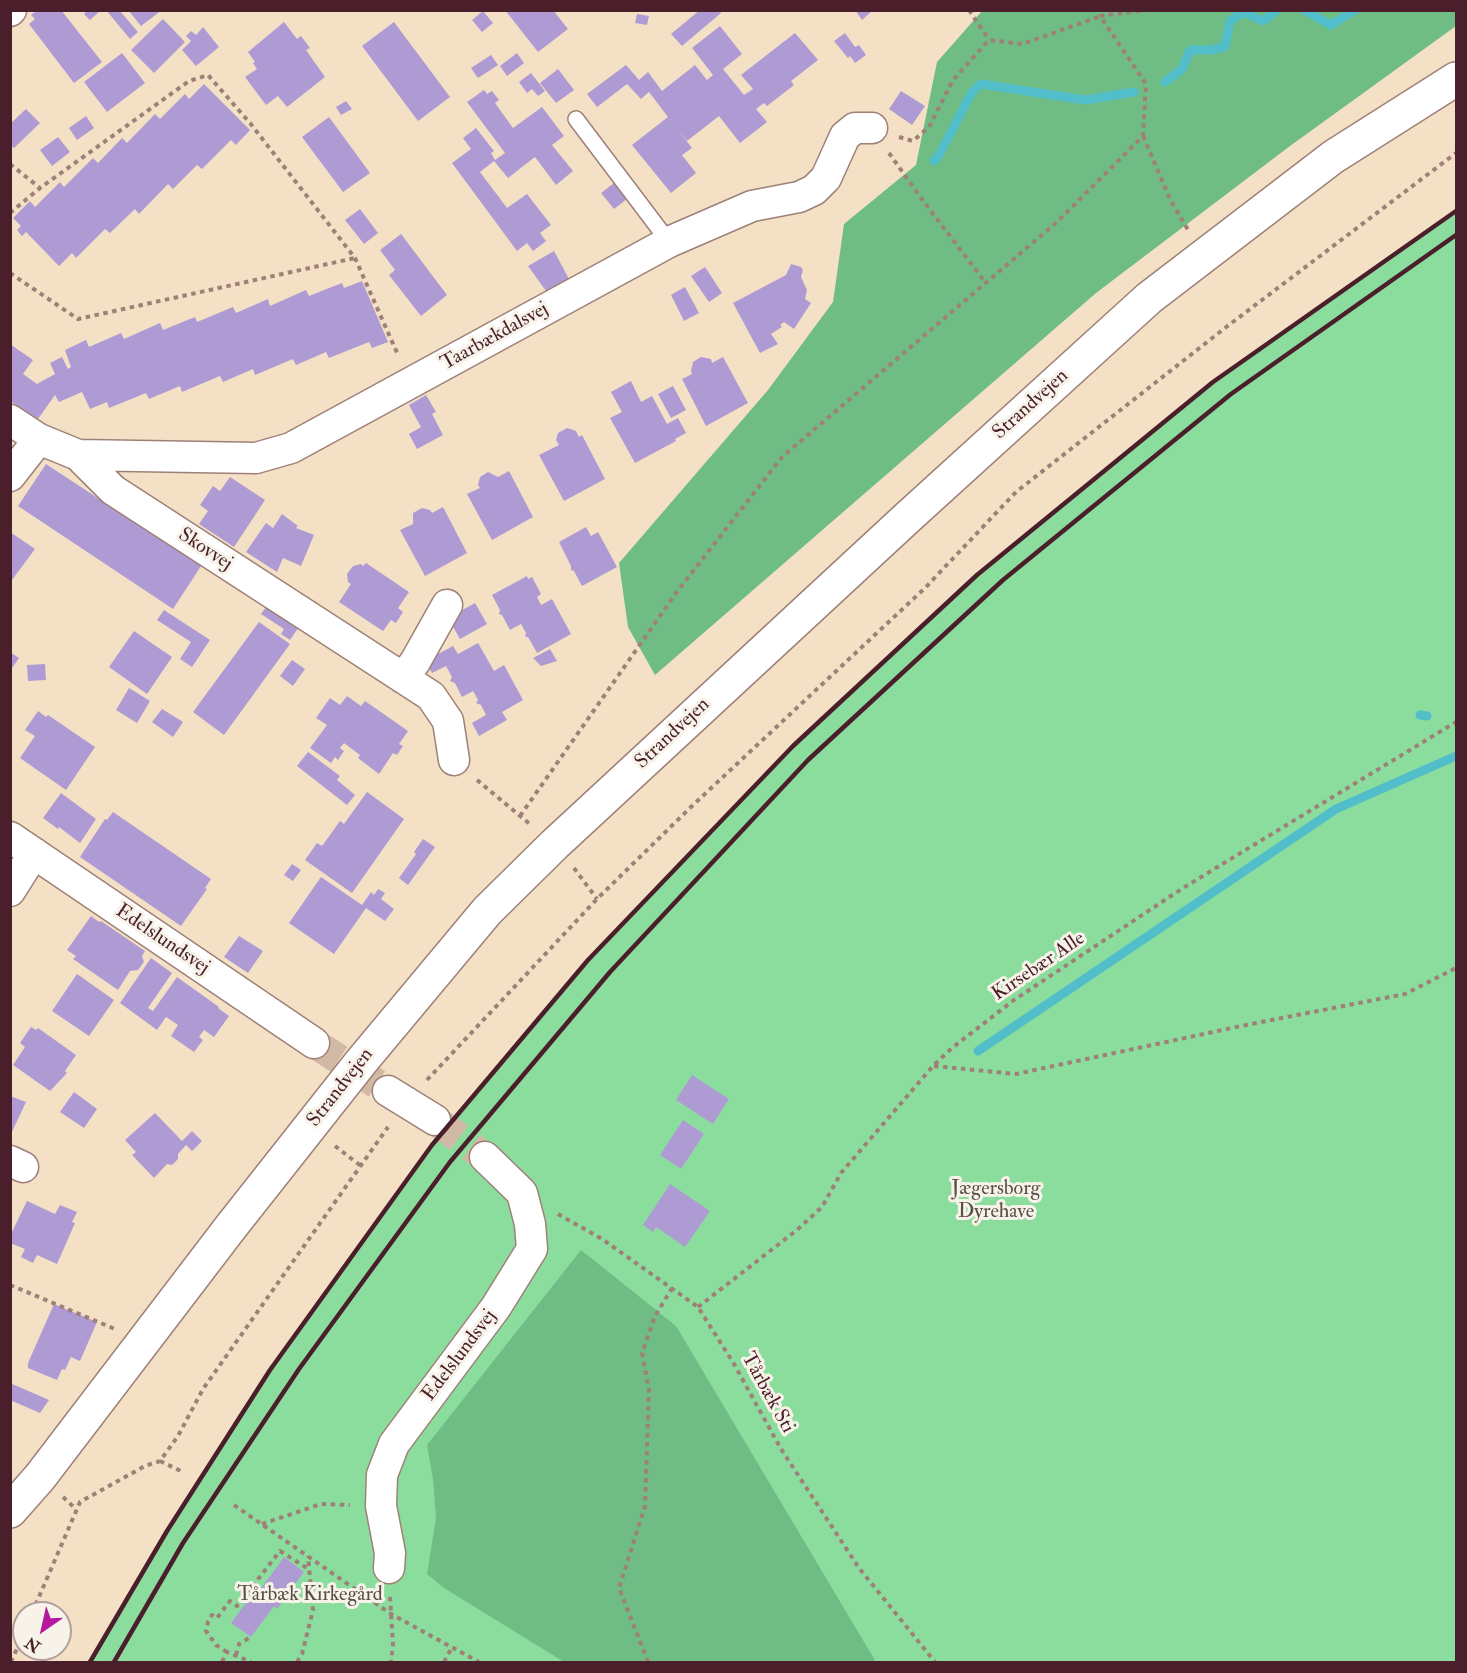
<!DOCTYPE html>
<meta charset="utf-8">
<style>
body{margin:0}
#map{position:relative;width:1467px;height:1673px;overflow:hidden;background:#f3e0c5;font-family:"IM FELL Double Pica",serif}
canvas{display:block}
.frame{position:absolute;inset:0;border:12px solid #4a1f2b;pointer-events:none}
.north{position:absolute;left:12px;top:1601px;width:60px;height:60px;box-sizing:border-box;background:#f7f3e8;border:2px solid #b29e9c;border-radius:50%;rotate:214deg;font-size:16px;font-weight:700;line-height:24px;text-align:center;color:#4a1f2b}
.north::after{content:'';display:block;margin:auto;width:21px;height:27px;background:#b5179e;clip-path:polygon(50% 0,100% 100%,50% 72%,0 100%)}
</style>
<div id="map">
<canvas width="1467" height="1673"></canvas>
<div class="frame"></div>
<div class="north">N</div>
</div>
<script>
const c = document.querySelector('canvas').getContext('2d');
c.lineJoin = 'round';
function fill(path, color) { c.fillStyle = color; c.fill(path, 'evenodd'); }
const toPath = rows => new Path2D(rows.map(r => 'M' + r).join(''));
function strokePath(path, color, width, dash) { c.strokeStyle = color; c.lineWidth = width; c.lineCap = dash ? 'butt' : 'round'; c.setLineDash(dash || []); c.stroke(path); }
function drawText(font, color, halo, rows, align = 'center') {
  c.font = font + ' "IM FELL Double Pica",serif'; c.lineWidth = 6; c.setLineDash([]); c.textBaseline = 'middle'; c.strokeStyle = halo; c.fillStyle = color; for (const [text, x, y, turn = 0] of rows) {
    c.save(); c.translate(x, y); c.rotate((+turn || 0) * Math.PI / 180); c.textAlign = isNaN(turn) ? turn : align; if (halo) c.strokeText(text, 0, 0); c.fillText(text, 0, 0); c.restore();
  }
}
fill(toPath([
 [1456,211,1456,1662,90,1662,167,1531,270,1370,432,1145,588,960,793,746,977,575,1213,382]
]), '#8bdd9e');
fill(toPath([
 [982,11,1456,10,1456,26,1290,146,1096,293,655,675,628,627,619,563,768,390,833,302,844,224,916,165,937,62],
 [581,1250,676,1326,876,1662,564,1662,444,1588,427,1574,436,1518,433,1479,427,1445]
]), '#70bc85');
strokePath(toPath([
 [1304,10,1331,25,1355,10],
 [1165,82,1182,69,1190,50,1210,50,1225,47,1230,21,1243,12,1263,21,1277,10],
 [934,161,939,155,972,92,981,84,1085,100,1134,92],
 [1420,715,1427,716],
 [978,1051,1336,809,1456,756]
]), '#51beca', 9);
fill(toPath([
 [37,10,61,10,102,62,74,83,29,24,35,19,31,15],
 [88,10,101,10,90,20,84,14],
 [106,10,119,10,138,32,130,39],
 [128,10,162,10,141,26],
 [505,10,553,10,568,29,538,52],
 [700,10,719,10,721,13,682,46,671,34],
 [855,10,873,10,862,20],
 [483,11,493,23,482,32,472,20],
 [637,14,649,16,647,25,635,23],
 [163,19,185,42,154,73,131,50],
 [284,22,297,39,301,36,310,48,306,50,325,77,287,107,278,96,266,105,245,77,257,69,253,63,255,62,248,52],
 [394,22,450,97,418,121,362,46],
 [720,26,742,54,723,69,744,95,753,89,741,75,795,33,818,60,791,81,794,85,767,106,764,103,756,109,767,122,740,143,719,116,687,141,677,129,692,148,682,155,696,173,671,193,632,145,668,117,649,92,641,99,627,84,597,107,587,94,626,65,639,80,648,72,662,91,695,65,707,80,713,75,692,48],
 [203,27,219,47,196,66,182,50,191,41,186,36,191,31,196,35],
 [845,33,855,47,859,45,866,55,855,63,850,56,848,58,834,41],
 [122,53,145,83,107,112,84,82],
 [517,53,524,63,507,76,500,66],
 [491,55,498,65,478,78,471,68],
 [558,69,574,90,556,103,540,83],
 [531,73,545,91,538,96,532,89,527,93,519,82],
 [204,84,250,130,236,145,231,140,202,169,197,165,173,189,168,184,139,214,135,209,110,233,105,229,76,258,72,253,59,266,26,232,22,236,17,230,21,226,13,218,30,201,35,207,60,182,64,187,93,158,98,163,122,138,127,143,155,114,160,119,185,94,189,99],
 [484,90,487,94,492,91,499,100,495,103,513,128,542,107,564,136,552,145,573,171,556,185,535,157,508,178,494,161,480,172,507,208,527,194,551,225,540,233,546,241,533,251,527,243,517,251,452,163,471,149,463,138,476,128,494,151,491,153,495,160,505,153,467,102],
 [901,91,925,106,912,125,889,109],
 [346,101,352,109,341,115,336,107],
 [26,109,40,123,14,148,10,145,10,124],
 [86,116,94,128,77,140,69,128],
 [329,117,370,173,343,192,302,137],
 [58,137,70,152,52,166,40,150],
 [614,183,627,199,614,209,601,193],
 [360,209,378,233,364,244,345,220],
 [401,234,447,295,421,316,389,275,395,270,380,250],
 [554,251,569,279,546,291,528,266],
 [791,264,801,267,803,270,801,277,807,290,805,299,811,303,794,329,784,322,780,325,782,327,771,334,778,344,760,353,733,303,786,275],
 [705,267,722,293,709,302,691,276],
 [362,281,388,342,372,348,369,342,329,358,326,352,296,365,293,359,255,375,253,369,223,382,220,376,182,392,180,386,149,399,146,393,109,408,107,402,90,409,82,392,59,402,55,395,38,419,10,401,10,344,33,360,23,374,37,384,55,374,50,363,62,357,68,369,71,367,65,350,86,340,89,347,121,333,124,339,160,323,163,330,195,317,197,322,233,307,236,313,268,299,270,306,306,290,309,296,342,283,344,288],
 [685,287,699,313,684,321,671,295],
 [701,357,711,359,712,363,723,357,748,403,706,426,682,379,692,374,691,371,693,362],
 [631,381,641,402,652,396,667,424,678,418,686,433,675,439,676,441,635,463,610,418,622,412,611,392],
 [673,386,686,410,671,418,658,394],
 [426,395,436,412,432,414,443,435,417,449,409,434,421,427,409,405],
 [567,428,576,431,579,437,582,435,605,479,564,501,539,455,559,445,556,440,558,433],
 [46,464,201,566,173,609,18,506],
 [509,471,533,517,492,540,467,494,480,488,478,485,480,477,488,472,498,477],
 [230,477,265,500,234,547,199,524,208,511,200,505,213,486,220,491],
 [443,507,467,553,425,576,400,530,413,524,413,513,422,508,430,510,432,513],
 [282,514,298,526,296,528,314,535,301,566,283,558,277,572,246,552,266,523,273,528],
 [586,527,591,536,598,532,617,567,582,586,574,571,571,570,571,566,559,542],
 [10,532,35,549,12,580,10,578],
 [366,563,409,592,398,608,403,612,396,623,391,620,383,631,339,602,351,584,348,582,347,574,353,566,361,564,363,566],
 [527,576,528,579,532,577,541,594,537,597,541,605,552,599,571,634,537,653,528,637,525,637,526,633,521,624,510,630,502,615,499,614,500,610,492,595],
 [272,599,303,621,290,640,281,634,284,629,261,614],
 [475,603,487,624,460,639,448,618],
 [164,610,210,640,192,667,180,659,191,642,157,620],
 [259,622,290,644,224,735,193,712],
 [134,631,172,657,147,694,109,667],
 [478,643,494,671,504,665,523,700,502,712,507,720,479,736,472,723,486,715,481,705,476,703,478,700,473,691,462,697,455,683,450,681,452,677,446,666,432,673,425,661,453,646,458,654],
 [550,649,557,661,541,666,533,658],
 [10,652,19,658,10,671],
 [292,660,305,669,293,686,280,676],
 [45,664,46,680,28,681,27,665],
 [129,688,150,701,137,723,116,710],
 [347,696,361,706,365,701,408,731,399,744,403,746,397,755,393,753,379,774,358,758,360,755,344,743,340,748,344,751,338,760,335,757,331,763,310,748,327,725,316,718,330,698,340,705],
 [162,709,183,722,173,737,152,722],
 [38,711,46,717,48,715,95,747,66,790,20,758,35,736,25,730],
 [308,752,340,776,337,780,355,795,347,805,297,766],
 [367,792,404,819,352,893,305,860,317,843,322,846,340,821,344,824],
 [61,793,96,819,80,843,59,827,58,829,43,818],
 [113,812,211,879,205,888,207,889,181,926,80,857,105,819,107,820],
 [423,839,435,847,408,885,399,878,416,854,414,852],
 [292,864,301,870,293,881,284,875],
 [321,877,362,905,371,892,374,895,378,889,385,893,381,899,394,909,385,921,366,908,334,954,289,923],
 [91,916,99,922,101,921,145,951,142,956,144,962,138,970,130,971,118,990,73,959,76,956,67,950],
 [239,936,263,951,248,973,224,957],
 [151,958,172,973,148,1008,153,1011,177,977,219,1007,218,1008,229,1016,214,1037,204,1030,199,1037,203,1040,194,1052,171,1036,178,1025,166,1017,157,1030,120,1003],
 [77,974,114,1000,89,1036,52,1011],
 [31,1027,36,1030,38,1028,76,1055,65,1071,67,1073,50,1091,13,1065,25,1047,20,1043],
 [692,1075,729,1099,713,1124,676,1100],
 [74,1092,97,1109,84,1128,60,1112],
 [10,1096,26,1102,10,1136],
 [155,1113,182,1141,192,1131,202,1141,192,1151,186,1145,178,1154,178,1159,172,1165,167,1164,154,1178,132,1155,136,1152,125,1140],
 [683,1120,704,1134,681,1169,660,1155],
 [670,1184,710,1211,685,1247,656,1227,653,1232,643,1225],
 [27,1201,55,1214,60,1205,77,1212,72,1222,75,1223,57,1264,37,1255,33,1263,21,1257,25,1249,10,1243,10,1236],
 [54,1304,97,1322,80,1361,71,1357,65,1370,62,1369,57,1380,28,1368,28,1363],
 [10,1383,49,1400,40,1413,10,1400],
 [284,1557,304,1572,277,1609,274,1606,251,1637,231,1623,254,1592,257,1594]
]), '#af9bd4');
strokePath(toPath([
 [314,1043,388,1091],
 [435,1120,485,1157]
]), '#d1b9a6', 30, [30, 15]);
const lane = toPath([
 [576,119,669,242]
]);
const street = toPath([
 [10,11,11,10],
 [10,420,39,439,78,455,113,490,431,696,448,721,454,760],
 [78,455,256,458,291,448,669,242,752,206,799,197,814,190,826,178,845,136,855,128,872,128],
 [10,476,39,439],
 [403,678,415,662,447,605],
 [10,837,314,1043],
 [10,891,34,853],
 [388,1091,435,1120],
 [10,1161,23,1167],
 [389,1568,390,1553,381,1506,382,1475,394,1444,496,1307,532,1249,530,1224,522,1193,485,1157]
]);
const secondary = toPath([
 [10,1511,40,1477,230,1228,361,1062,487,911,555,844,907,518,1149,298,1333,157,1456,79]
]);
strokePath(lane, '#9e8078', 18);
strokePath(street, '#9e8078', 33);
strokePath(secondary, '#9e8078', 36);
strokePath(toPath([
 [969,10,989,40],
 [1143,136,1170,199,1188,230],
 [899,137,913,141,929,127,953,80,989,40,1022,44,1101,16],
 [889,153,921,198,985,282],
 [10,164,40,188],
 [10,213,40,188,189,81,208,75,250,123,355,258,398,355],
 [10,273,78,319,355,258],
 [477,780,531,825],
 [520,816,676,593,782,457,1057,222,1143,136,1146,84,1100,16,1146,10],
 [574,868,597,899],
 [934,1066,1016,1074,1246,1025,1405,994,1456,968],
 [427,1080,597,899,692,806,925,588,1016,492,1225,328,1456,153],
 [335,1146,361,1166],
 [558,1214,602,1239,698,1307,734,1364,781,1449,859,1568,935,1662],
 [10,1285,115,1329],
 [698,1307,797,1230,822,1207,841,1173,933,1066,952,1048,1014,1000,1183,888,1456,722],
 [160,1461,183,1472],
 [63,1497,76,1509],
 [234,1505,391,1614,479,1662],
 [262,1524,321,1504,350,1505],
 [390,1597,393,1644,391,1662],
 [32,1613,80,1502,145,1466,160,1461,178,1436,203,1389,388,1127],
 [227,1652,216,1645,206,1631,208,1622,212,1615,217,1618,230,1601,237,1606,280,1551,310,1570],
 [236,1655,239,1644,249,1638],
 [11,1662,24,1633],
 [222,1662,227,1652,251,1662],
 [297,1662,302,1654,313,1610,308,1556],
 [444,1662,452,1647],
 [648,1662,619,1588,645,1506,649,1390,642,1353,655,1316,672,1288]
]), '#9e8078', 4, [4.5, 4.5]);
strokePath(lane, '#fff', 15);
strokePath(street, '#fff', 30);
strokePath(secondary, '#fff', 33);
strokePath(toPath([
 [90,1662,167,1531,270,1370,432,1145,588,960,793,746,977,575,1213,382,1456,211],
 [114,1662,183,1543,299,1369,450,1162,610,972,808,760,1003,580,1231,394,1456,235]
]), '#4a1f2b', 4.5);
drawText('20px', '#4a1f2b', '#f7f3e8', [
 ["Taarbækdalsvej",495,337,-29],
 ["Strandvejen",1031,405,-42],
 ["Skovvej",205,550,33],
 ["Strandvejen",673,734,-43],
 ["Edelslundsvej",162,940,34],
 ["Kirsebær Alle",1039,967,-34],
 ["Strandvejen",341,1088,-52],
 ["Edelslundsvej",460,1356,-53],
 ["Tårbæk Sti",767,1393,61]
]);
drawText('20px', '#5a4e48', '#f7f3e8', [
 ["Jægersborg",996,1190],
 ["Dyrehave",996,1213],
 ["Tårbæk Kirkegård",310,1596]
]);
</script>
